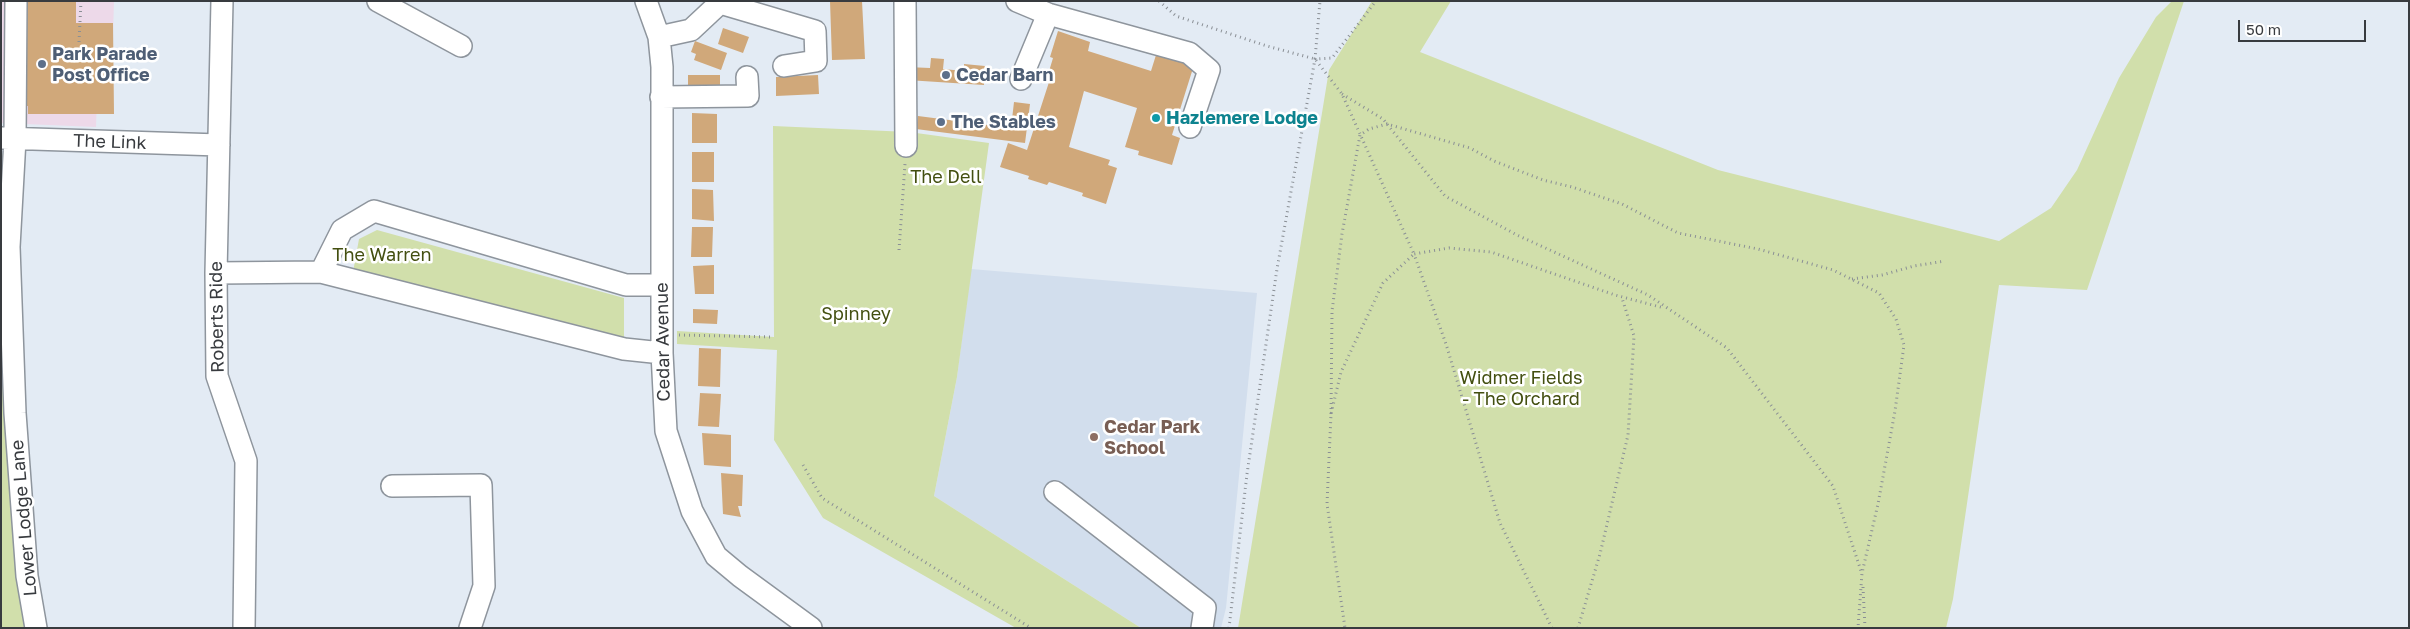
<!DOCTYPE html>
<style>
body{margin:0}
#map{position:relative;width:2410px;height:629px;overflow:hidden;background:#e3ebf4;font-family:"Golos Text",sans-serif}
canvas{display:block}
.frame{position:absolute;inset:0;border:2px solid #383b3f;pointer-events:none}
.scale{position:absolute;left:2238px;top:20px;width:128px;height:22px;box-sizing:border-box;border:2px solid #383b3f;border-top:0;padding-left:6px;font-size:15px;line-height:18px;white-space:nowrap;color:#383b3f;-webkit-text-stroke:4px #fff;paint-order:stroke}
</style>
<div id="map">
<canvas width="2410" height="629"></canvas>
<div class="frame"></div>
<div class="scale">50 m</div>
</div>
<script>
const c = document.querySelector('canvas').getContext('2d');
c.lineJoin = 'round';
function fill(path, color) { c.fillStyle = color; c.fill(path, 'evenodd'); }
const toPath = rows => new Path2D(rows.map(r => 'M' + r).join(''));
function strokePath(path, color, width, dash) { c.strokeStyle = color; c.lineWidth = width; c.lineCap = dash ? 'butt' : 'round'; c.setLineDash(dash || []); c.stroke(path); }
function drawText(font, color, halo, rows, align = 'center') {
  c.font = font + ' "Golos Text",sans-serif'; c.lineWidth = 5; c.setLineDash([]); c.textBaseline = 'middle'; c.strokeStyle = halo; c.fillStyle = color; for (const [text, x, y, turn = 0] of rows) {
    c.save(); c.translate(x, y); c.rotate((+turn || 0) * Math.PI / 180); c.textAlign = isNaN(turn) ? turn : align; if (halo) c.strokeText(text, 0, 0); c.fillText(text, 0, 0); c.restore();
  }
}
fill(toPath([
 [1,1,114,1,112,66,98,66,96,127,1,123]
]), '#edd9e9');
fill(toPath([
 [971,269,1257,293,1226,608,1221,628,1141,628,934,496,957,377]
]), '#d2deed');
fill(toPath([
 [1372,1,1451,1,1420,52,1718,170,1999,241,2051,208,2077,170,2119,78,2156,17,2172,1,2184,1,2087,290,1999,285,1953,599,1946,628,1238,628,1329,70],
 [773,126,909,132,989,143,957,377,934,496,1141,628,1016,628,823,518,774,440,777,350,677,344,677,331,774,337],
 [1,152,7,160,28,628,1,628],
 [377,230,624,298,624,342,353,272,359,239]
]), '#d1dfab');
fill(toPath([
 [24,1,76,1,76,23,113,23,114,114,28,114,28,106,24,106],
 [830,1,862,1,865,59,832,60],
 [723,28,749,37,743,53,718,44],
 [1058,31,1090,42,1088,51,1151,71,1156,55,1194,65,1172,135,1180,138,1172,165,1138,155,1139,151,1125,147,1137,108,1084,91,1069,147,1110,160,1108,165,1117,168,1106,204,1082,196,1083,193,1049,182,1047,185,1028,179,1029,176,1000,167,1008,143,1027,150,1050,79,1047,78,1053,58,1050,57],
 [695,41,727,53,721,70,694,60,696,54,691,52],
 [931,58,944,59,943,69,964,71,964,64,985,66,984,85,907,80,907,67,930,68],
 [688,75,720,75,720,94,688,93],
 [818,75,819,94,776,96,776,77],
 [1014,102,1030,104,1025,143,916,129,918,116,1011,128],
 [692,113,717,114,717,143,692,143],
 [692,152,714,152,714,182,692,182],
 [692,189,713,190,714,221,692,219],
 [692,227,713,227,712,257,691,257],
 [714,265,714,294,695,294,693,266],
 [693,309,718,310,717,324,693,323],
 [699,348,721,349,720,387,698,386],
 [700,393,721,394,719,427,698,426],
 [702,433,731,435,731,467,704,465],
 [721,473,743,475,742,506,738,506,741,517,723,514]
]), '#d0a87a');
const minor = toPath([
 [16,1,15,139,9,247,15,413,27,576,36,628],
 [222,1,216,273,217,376,246,461,244,628],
 [378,1,461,46],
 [646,1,659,37,662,67,662,353,666,431,692,511,716,556,740,576,811,628],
 [905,1,906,146],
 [1017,1,1048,14,1189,53,1209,70,1190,127],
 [720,3,815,31,816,61,784,66],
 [659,37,691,30,722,1],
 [1021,79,1048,14],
 [661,97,748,96,747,77],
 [2,138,219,145],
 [321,272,342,230,374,211,626,285,662,285],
 [216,273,321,272,624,349,662,353],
 [392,486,481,485,484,586,470,628],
 [1055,492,1205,608,1202,628]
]);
strokePath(minor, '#8e959d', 24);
strokePath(toPath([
 [1159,1,1176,16,1267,46,1315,59,1342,94,1414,254,1383,283,1341,372,1331,414,1327,504,1345,628],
 [79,42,81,1],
 [1315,59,1320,1],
 [1342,94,1383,119,1445,196,1517,235,1648,295,1727,348,1833,486,1861,571],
 [899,250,905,164],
 [1852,279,1882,275,1914,266,1945,261],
 [679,335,774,337],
 [1331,414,1332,311,1342,234,1360,135,1369,129,1387,124,1470,148,1494,161,1543,180,1572,187,1622,204,1678,233,1758,249,1833,270,1879,293,1896,319,1904,345,1895,411,1878,504,1862,573,1858,628],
 [803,465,822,498,1031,628],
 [1863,587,1865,628],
 [1229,628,1247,474,1277,269,1315,59,1332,58,1376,1],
 [1552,628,1500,523,1446,344,1414,254,1449,248,1491,252,1615,295,1664,308],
 [1578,628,1600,554,1628,435,1634,336,1622,298]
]), '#8a8f95', 3, [1, 4]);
strokePath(minor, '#fff', 21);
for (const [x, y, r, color] of [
 [42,64,5,"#5c6f8a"],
 [946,75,5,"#5c6f8a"],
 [1156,118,5,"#0f9aa8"],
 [941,122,5,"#5c6f8a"],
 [1094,437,5,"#8d6e63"]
]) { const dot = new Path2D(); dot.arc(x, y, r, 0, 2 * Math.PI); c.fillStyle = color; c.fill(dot); strokePath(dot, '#fff', 2); }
drawText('bold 18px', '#4e5e75', '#fff', [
 ["Park Parade",52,54],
 ["Post Office",52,75],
 ["Cedar Barn",956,75],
 ["The Stables",951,122]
], 'left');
drawText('bold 18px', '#0d838f', '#fff', [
 ["Hazlemere Lodge",1166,118]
], 'left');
drawText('18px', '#383b3f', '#fff', [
 ["The Link",110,142,2],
 ["Roberts Ride",217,317,-91],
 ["Cedar Avenue",663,342,-91],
 ["Lower Lodge Lane",24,518,-95]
]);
drawText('18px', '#434f10', '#fff', [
 ["The Dell",946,177],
 ["The Warren",382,255],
 ["Spinney",856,314],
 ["Widmer Fields",1521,378],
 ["- The Orchard",1521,399]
]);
drawText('bold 18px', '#785e54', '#fff', [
 ["Cedar Park",1104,427],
 ["School",1104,448]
], 'left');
</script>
